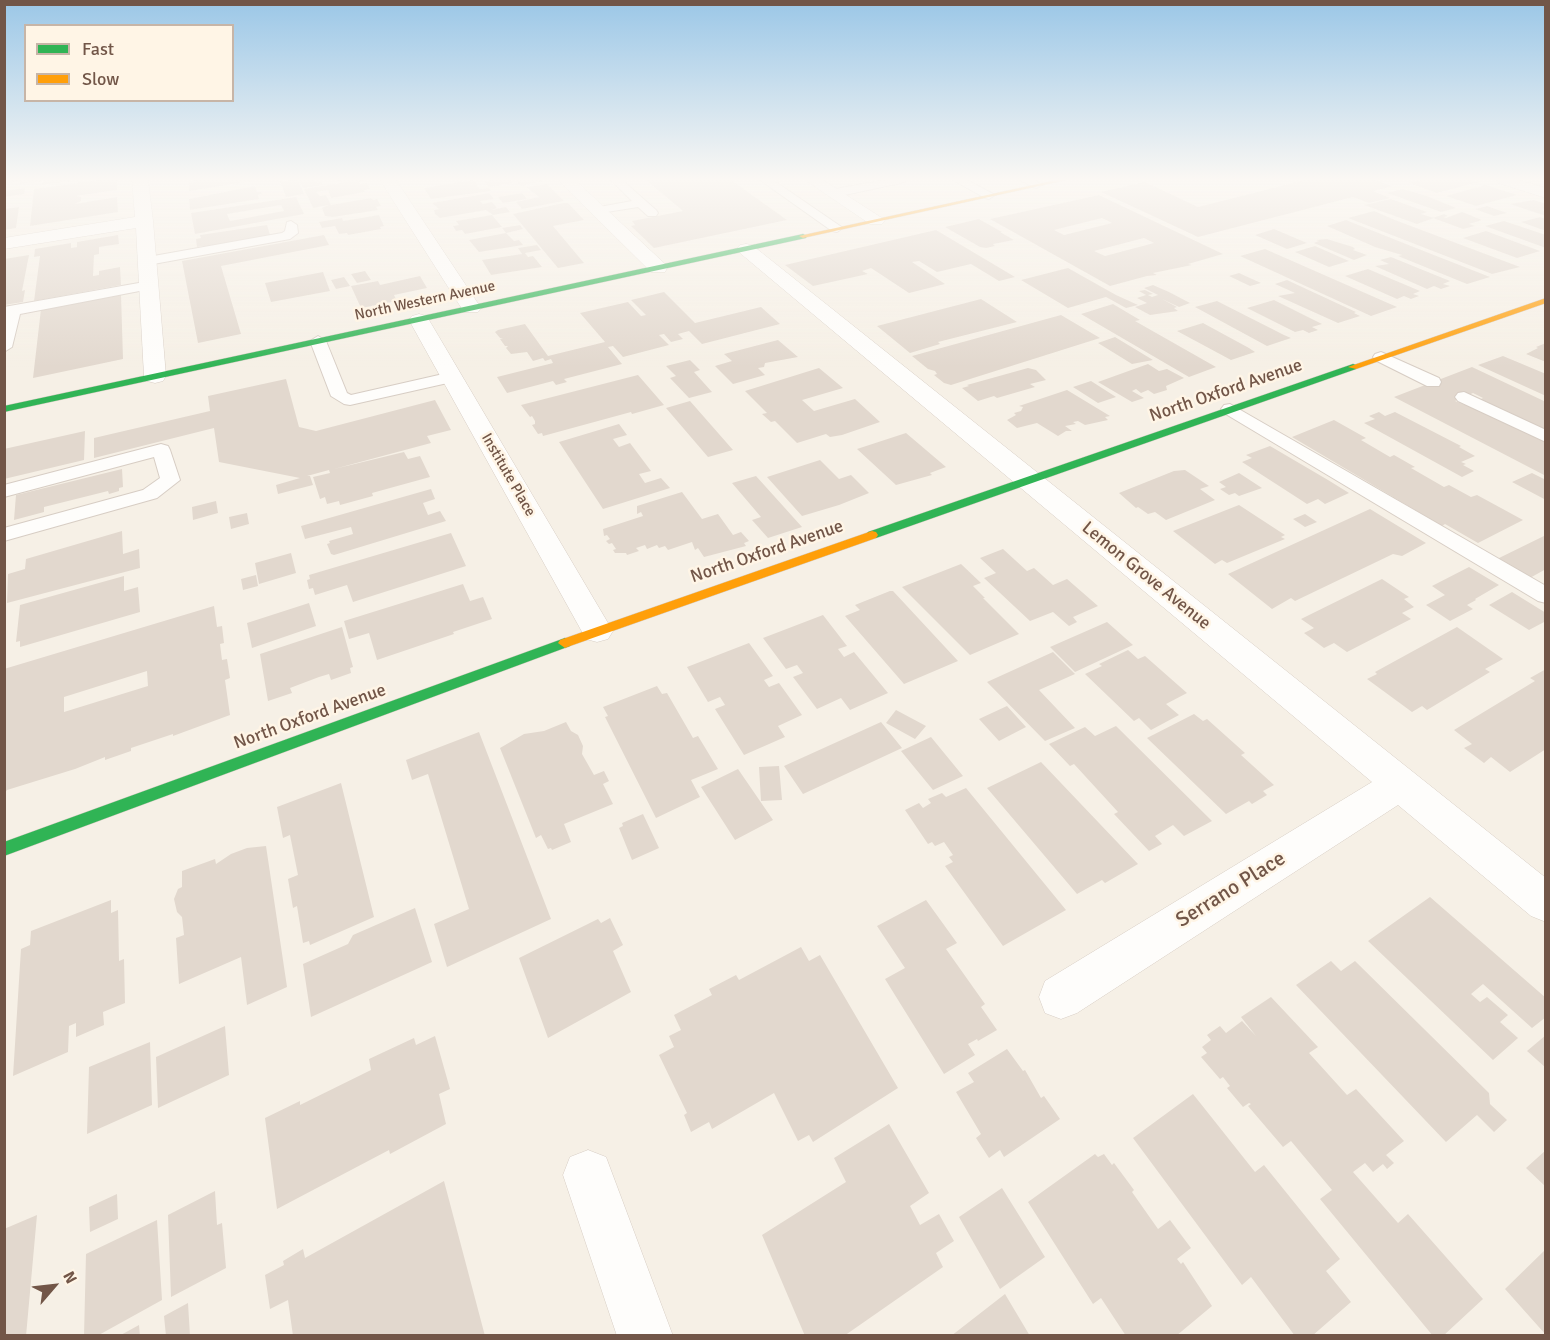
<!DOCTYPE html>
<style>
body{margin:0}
#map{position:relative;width:1550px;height:1340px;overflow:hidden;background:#f6f0e6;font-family:Signika,sans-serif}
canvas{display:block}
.frame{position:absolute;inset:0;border:6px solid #725648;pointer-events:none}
.legend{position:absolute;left:24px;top:24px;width:210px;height:78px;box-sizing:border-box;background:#fff5e6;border:2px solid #c7b5a7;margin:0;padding:8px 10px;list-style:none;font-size:18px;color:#725648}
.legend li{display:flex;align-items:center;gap:12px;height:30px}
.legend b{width:30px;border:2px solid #c7b5a7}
.north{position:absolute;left:24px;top:1256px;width:60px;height:60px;-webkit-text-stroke:4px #fff5e6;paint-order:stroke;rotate:62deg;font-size:16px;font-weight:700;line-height:24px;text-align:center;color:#725648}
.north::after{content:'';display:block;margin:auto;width:21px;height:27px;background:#725648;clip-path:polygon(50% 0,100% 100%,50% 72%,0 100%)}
</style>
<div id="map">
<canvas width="1550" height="1340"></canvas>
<div class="frame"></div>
<ul class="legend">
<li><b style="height:8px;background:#30b455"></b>Fast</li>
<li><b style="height:8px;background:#ff9f0a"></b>Slow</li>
</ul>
<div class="north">N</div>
</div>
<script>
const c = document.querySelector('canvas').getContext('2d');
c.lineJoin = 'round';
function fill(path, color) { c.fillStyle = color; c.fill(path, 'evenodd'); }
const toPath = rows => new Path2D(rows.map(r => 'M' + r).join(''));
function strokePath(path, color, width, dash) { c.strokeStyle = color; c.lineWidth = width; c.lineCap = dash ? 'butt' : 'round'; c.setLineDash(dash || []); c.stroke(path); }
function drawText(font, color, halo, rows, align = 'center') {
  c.font = font + ' Signika,sans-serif'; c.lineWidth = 5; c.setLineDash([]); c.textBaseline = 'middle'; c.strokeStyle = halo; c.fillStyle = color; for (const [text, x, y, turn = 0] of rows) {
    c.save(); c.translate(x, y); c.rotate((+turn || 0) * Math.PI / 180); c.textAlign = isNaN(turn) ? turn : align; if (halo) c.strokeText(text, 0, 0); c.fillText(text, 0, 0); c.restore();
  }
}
fill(toPath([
 [5,180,42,180,42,181,20,184,20,181,5,183],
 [43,180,71,180,71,181,42,185],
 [100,180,117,180,117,190,76,196,81,197,81,201,75,204,117,197,118,212,30,226,34,189],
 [194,180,252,180,252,181,189,191,189,183,195,182],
 [298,180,304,194,286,197,280,181],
 [299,180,314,180,316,183,321,182,323,185,303,188],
 [338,180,365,180,359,182,360,184,367,183,370,189,364,190,365,192,331,198,328,190,316,192,320,196,326,195,331,205,371,198,373,200,377,199,381,206,376,207,378,210,333,217,325,216,322,208,328,205,313,208,304,189,347,182,339,182],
 [473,180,480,189,489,188,491,191,431,199,424,188],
 [494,180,510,180,513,183,489,187,484,181],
 [519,180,543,180,543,181,521,186,518,183,522,182],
 [646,180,731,180,787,220,654,248,631,226,635,225,632,221,683,211],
 [1305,180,1374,180,1393,186,1373,191,1390,198,1369,203,1353,197,1198,237,1101,192,1145,182,1198,207],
 [1423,180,1470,180,1478,182,1437,193,1409,183],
 [547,184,564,201,522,209,516,202,539,197,526,187],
 [1486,185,1517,195,1476,206,1446,196],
 [255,186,257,192,261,192,262,194,258,195,259,199,190,210,189,199],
 [25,188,24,194,4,197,4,191],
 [1403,189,1427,196,1456,208,1441,212,1387,193],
 [489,193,494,199,480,201,483,204,492,202,497,208,491,210,506,207,510,212,493,215,486,210,440,218,435,214,434,210,439,209,432,203],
 [522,193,527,199,503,203,498,197],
 [1099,195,1223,254,1188,264,1192,265,1153,273,1157,275,1147,276,1110,286,990,219],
 [1102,218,1112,223,1064,235,1054,230],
 [1144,238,1154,243,1105,256,1094,251],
 [296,197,304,214,195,234,191,213],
 [281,205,284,211,230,221,227,214],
 [1391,199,1427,212,1421,214,1434,218,1417,224,1364,205],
 [1534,200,1546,204,1546,209,1542,210,1546,211,1546,216,1510,204],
 [563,203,568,203,584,220,553,226,584,263,558,268,513,214],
 [1487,206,1507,213,1494,216,1475,209],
 [19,207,16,228,4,230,4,209],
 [1374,211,1395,220,1520,267,1492,274,1348,218],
 [1462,212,1482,220,1469,224,1475,226,1463,229,1433,218,1444,214,1448,216,1444,217,1446,218],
 [379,215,384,226,380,227,381,229,348,235,347,233,339,234,335,226,322,228,319,222,342,218,343,221],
 [492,215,502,227,465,234,462,230,456,231,453,226,459,225,456,221],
 [1540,217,1546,219,1546,231,1521,222],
 [979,219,1002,232,1000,232,1014,240,993,244,995,246,986,248,980,247,945,227],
 [1346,220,1411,246,1490,277,1467,284,1398,256,1402,255,1375,247,1327,226],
 [1504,221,1546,235,1546,248,1485,226],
 [267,225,270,235,253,238,253,240,204,249,203,246,197,247,196,239,201,238,200,235],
 [520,225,523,229,506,233,502,228],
 [1274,229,1307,243,1287,249,1255,235],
 [936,230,1015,277,999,281,971,264,937,272,919,261,912,262,945,284,909,293,871,268,862,271,868,274,813,286,785,265],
 [1486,231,1540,251,1517,258,1463,238],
 [506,233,514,241,519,240,523,245,479,252,469,240],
 [118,235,119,244,99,247,99,254,94,255,93,276,99,275,99,271,120,267,121,285,34,301,40,256,34,257,35,249,71,243,71,248,77,247,77,242],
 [324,235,329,245,221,266,241,334,198,343,182,261],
 [1327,239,1353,247,1355,249,1353,250,1367,255,1354,260,1314,243,1319,241,1316,240],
 [537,245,541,250,525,253,528,257,533,256,542,267,491,275,482,260,522,254,518,248],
 [1315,246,1349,261,1329,267,1295,252],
 [1265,249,1397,307,1371,316,1240,256],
 [29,255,22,291,25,290,23,302,4,305,4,259],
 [1391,257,1450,281,1443,284,1450,286,1441,289,1434,286,1427,289,1375,266,1389,264,1380,260],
 [1068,268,1116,295,1138,305,1126,308,1106,297,1068,308,1021,280],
 [1368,269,1420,291,1413,294,1419,296,1411,299,1404,296,1397,299,1345,276],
 [365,271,371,280,357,283,351,274],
 [323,272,330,291,271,302,265,283],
 [1239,273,1261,283,1250,286,1229,276],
 [420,276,427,288,394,295,397,301,361,308,351,286,378,281,380,285],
 [344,277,350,286,336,289,331,280],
 [1287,280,1356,312,1354,313,1360,316,1338,323,1278,296,1295,293,1275,284],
 [1153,285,1169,292,1190,303,1179,307,1162,299,1177,307,1174,308,1178,311,1150,315,1135,307,1147,303,1137,298,1146,295,1139,291,1145,290,1153,294,1148,295,1152,297,1158,295,1144,288],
 [664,292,695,323,761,307,780,324,702,344,689,331,678,334,683,339,671,342,664,334,659,335,669,345,623,357,613,346,608,347,622,364,564,379,567,382,556,385,553,381,507,393,497,377,553,363,551,359,545,361,543,358,533,361,527,352,511,354,506,348,508,346,505,346,500,339,503,338,500,338,495,332,498,330,525,324,548,356,605,342,580,313,628,302,641,316,646,315,631,300],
 [121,294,123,359,33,378,41,309],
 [981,299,1017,322,938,342,940,344,910,353,877,326],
 [1274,300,1322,324,1312,327,1318,330,1309,333,1303,330,1295,332,1247,308],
 [1217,301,1284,335,1291,338,1267,346,1195,307],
 [1113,304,1140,320,1135,321,1216,367,1189,377,1081,314],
 [1061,315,1100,338,951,385,944,383,934,375,937,374,935,371,928,369,912,356],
 [1203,323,1249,348,1255,352,1231,360,1177,331],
 [1115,337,1153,360,1132,364,1098,343],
 [778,340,798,357,765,363,764,367,758,368,765,375,733,384,715,366,732,361,724,354],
 [1546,343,1546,362,1526,354,1538,348,1536,347],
 [1503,356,1546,374,1546,396,1478,365],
 [690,360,700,370,694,372,712,392,689,398,670,378,676,376,666,366],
 [1148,364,1159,371,1167,369,1184,378,1166,386,1167,390,1154,394,1148,390,1141,393,1136,389,1132,391,1144,398,1132,402,1098,382],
 [1472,367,1546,402,1546,432,1479,400,1483,398,1473,393,1455,401,1465,405,1468,404,1546,442,1546,476,1394,397],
 [819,368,843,388,802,400,814,411,855,399,880,422,842,435,830,437,826,434,797,443,775,421,771,422,762,414,767,413,745,391],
 [1028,368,1036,370,1046,380,1030,384,1035,387,997,398,994,396,978,401,962,388,969,386,967,385],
 [638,375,664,405,632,414,631,412,543,436,542,433,538,434,532,425,535,424,535,421,532,416,530,417,521,405],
 [286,379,299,427,316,431,435,400,451,430,427,436,431,443,334,469,404,452,408,459,420,456,430,477,372,493,373,496,340,505,339,501,327,504,325,497,320,499,313,477,330,473,329,470,307,476,310,476,313,485,278,494,276,485,300,478,219,462,214,428,94,458,94,438,210,411,208,396],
 [1091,381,1116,397,1098,403,1073,387],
 [1067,390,1110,416,1105,417,1108,420,1085,425,1078,421,1073,422,1076,424,1065,426,1072,431,1066,431,1058,436,1037,423,1017,428,1007,420,1016,415,1014,413,1021,411,1023,407,1019,406],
 [690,401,733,450,708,457,666,408],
 [1379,412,1385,416,1395,412,1461,446,1459,447,1475,456,1461,462,1466,464,1463,465,1474,471,1462,477,1364,423,1375,419,1369,416],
 [1334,420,1366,438,1361,440,1390,457,1394,455,1415,467,1411,468,1444,487,1449,485,1471,497,1477,495,1523,520,1478,543,1445,524,1442,526,1292,437],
 [619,424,627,435,613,439,619,447,630,443,651,471,639,474,645,483,661,478,670,488,603,509,559,442],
 [85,431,84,460,4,479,4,449],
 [906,433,946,467,930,473,932,475,896,485,857,449],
 [1270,446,1328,480,1349,493,1325,504,1318,499,1307,504,1242,462,1252,458,1246,455],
 [820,460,839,479,851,475,869,493,839,505,802,516,767,477],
 [122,469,123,487,119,488,119,491,109,494,108,491,44,507,44,512,14,520,16,495],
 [1185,470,1209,486,1200,489,1215,500,1166,520,1155,512,1148,514,1138,507,1136,508,1119,493,1174,471],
 [1239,473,1262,488,1239,496,1235,493,1229,495,1220,489,1226,487,1219,482],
 [1532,473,1546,480,1546,500,1512,482],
 [756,476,802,527,768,538,752,520,761,517,732,483],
 [431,489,435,499,423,503,428,515,440,511,446,521,334,555,331,554,327,544,330,543,329,541,353,534,351,527,305,539,301,526],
 [682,492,702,519,718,514,733,535,741,532,749,541,744,543,746,546,704,557,698,548,695,550,692,542,668,550,665,546,659,548,657,545,647,549,645,545,636,548,639,551,627,555,626,553,615,553,613,550,616,549,612,543,609,544,606,541,610,539,607,535,604,536,603,529,643,516,641,512,637,514,637,506],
 [216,501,218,513,193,520,192,507],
 [1239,505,1285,535,1281,537,1285,539,1227,563,1222,560,1215,564,1173,531],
 [1370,509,1426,543,1402,556,1393,554,1295,601,1291,598,1272,609,1228,574],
 [247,513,249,524,231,529,229,517],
 [1305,514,1317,522,1305,527,1293,519],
 [122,531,123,554,139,549,140,568,7,603,8,574,25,569,26,559],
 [451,533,466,566,353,602,347,585,315,595,313,588,309,589,307,580,310,579,309,575],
 [1546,535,1546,569,1528,579,1495,560],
 [1003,549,1027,571,1034,568,1053,585,1067,579,1098,606,1073,617,1077,622,1069,626,1053,612,1030,621,984,578,996,573,980,558],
 [291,553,296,573,259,584,255,563],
 [961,564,981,583,973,586,985,598,983,598,1019,634,970,655,902,587],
 [1469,567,1499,585,1475,599,1476,600,1467,605,1473,609,1450,621,1426,605,1445,595,1432,586],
 [256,575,258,586,243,590,241,579],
 [124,576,124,591,138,587,140,612,20,647,20,641,16,642,20,605],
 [1382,579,1409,597,1404,599,1414,607,1402,613,1411,619,1347,652,1334,643,1324,648,1304,633,1314,628,1301,619],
 [463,584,470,601,483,597,492,619,453,632,454,634,377,660,369,633,349,639,344,621],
 [890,591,893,591,958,661,904,684,845,616,860,610,855,605],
 [1512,592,1546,613,1546,621,1529,630,1489,605],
 [309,603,316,626,252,648,247,623],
 [214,606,217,627,222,626,224,643,220,644,222,660,227,659,230,678,225,680,230,715,173,736,173,734,131,748,131,751,105,760,105,757,75,769,7,790,4,794,4,669],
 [147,671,148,686,64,712,64,697],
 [823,615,847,646,838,649,844,657,854,652,888,693,850,710,841,698,817,709,793,677,803,673,797,665,786,669,763,638],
 [1107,622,1133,645,1075,672,1050,647],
 [342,627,353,667,350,668,351,673,331,680,329,674,319,677,290,688,292,693,268,701,260,654],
 [1457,627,1503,659,1485,669,1490,672,1427,710,1422,706,1412,712,1367,679,1377,674,1375,672],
 [749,643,773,676,764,680,769,687,779,683,802,715,778,726,785,737,744,755,715,709,725,705,720,697,708,702,687,667],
 [1128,650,1138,659,1145,656,1187,693,1166,704,1179,715,1151,730,1139,718,1134,721,1085,674,1102,666,1099,664],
 [1053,652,1075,674,1039,690,1075,728,1045,741,987,682],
 [1546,669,1546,749,1510,772,1491,757,1484,763,1464,748,1472,744,1454,730,1535,681,1530,678],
 [657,686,662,694,667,693,693,738,698,736,718,769,691,780,700,797,656,818,605,717,608,716,603,707],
 [1007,706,1026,727,999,741,979,719],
 [896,710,926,726,915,739,886,723],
 [1194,714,1203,721,1207,719,1245,753,1241,755,1274,785,1263,791,1267,795,1252,804,1249,801,1226,814,1147,738],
 [566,722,571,731,578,735,583,746,582,754,594,775,604,771,609,781,603,784,613,804,564,824,571,842,552,850,551,848,548,849,541,835,536,838,500,748,524,734,544,731],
 [881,722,902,748,803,794,784,766],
 [1116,726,1212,821,1184,836,1173,825,1155,836,1162,844,1149,851,1114,814,1118,812,1074,764,1070,766,1049,744,1085,727,1095,736],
 [479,732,551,919,447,967,434,924,469,909,428,774,412,780,406,760],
 [931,737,963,776,933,790,901,751],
 [1041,762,1138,864,1105,883,1102,880,1077,894,987,788],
 [779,766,782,800,761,801,759,767],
 [738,769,773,820,735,840,701,787],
 [341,783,374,917,310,945,309,941,303,943,297,906,293,908,288,879,298,875,290,835,283,838,277,807],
 [966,788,1066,910,1003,946,945,866,953,862,949,857,953,855,944,842,935,846,932,842,928,844,905,810,919,803,923,808,931,803,928,799,942,793,946,797],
 [643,814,659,848,632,860,619,828,623,826,622,823],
 [266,846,287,987,247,1005,241,957,179,984,176,938,184,935,182,917,177,912,174,899,178,889,182,887,182,871,215,859,216,864,231,854,247,848],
 [1430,897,1546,998,1546,1017,1532,1028,1483,984,1471,994,1480,1002,1487,997,1508,1015,1500,1022,1518,1038,1493,1060,1368,941],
 [111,900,111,913,118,910,119,961,124,959,125,1003,103,1012,104,1025,76,1037,76,1023,69,1026,68,1052,13,1076,21,949,30,945,31,931],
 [926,900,957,943,946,949,985,1004,981,1007,997,1030,978,1041,977,1039,968,1044,975,1055,944,1074,885,979,905,968,877,926],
 [415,908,432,962,311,1017,303,964,348,944,353,935],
 [610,918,623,945,613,951,631,992,548,1038,519,958,598,919,601,923],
 [801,947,809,961,820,955,898,1088,813,1142,809,1135,798,1141,774,1093,712,1129,709,1122,691,1132,684,1115,687,1113,659,1055,674,1047,669,1036,681,1030,674,1015,712,995,709,989,736,975,739,980],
 [1331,961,1341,971,1355,961,1489,1093,1490,1104,1507,1120,1494,1132,1477,1115,1446,1142,1296,985],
 [1271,997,1318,1047,1309,1053,1347,1095,1356,1089,1404,1141,1386,1155,1394,1163,1387,1169,1383,1164,1373,1172,1365,1163,1353,1172,1398,1223,1408,1214,1483,1299,1443,1336,1433,1336,1320,1199,1332,1190,1291,1141,1283,1147,1248,1106,1251,1104,1249,1103,1243,1107,1227,1088,1230,1086,1223,1077,1220,1079,1201,1057,1207,1053,1202,1047,1211,1040,1207,1035,1220,1026,1226,1033,1242,1021,1256,1036,1241,1017],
 [225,1026,229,1075,158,1108,156,1057],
 [1546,1035,1546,1068,1527,1051],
 [435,1036,450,1089,439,1094,446,1124,390,1154,389,1150,277,1209,265,1118,300,1101,300,1105,371,1070,369,1059,414,1038,416,1045],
 [150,1042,152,1105,87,1134,89,1067],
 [1007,1049,1023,1071,1025,1070,1041,1098,1044,1096,1060,1119,1004,1157,1000,1150,989,1158,976,1138,981,1134,956,1092,974,1082,968,1073],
 [1193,1094,1255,1172,1264,1165,1340,1259,1326,1271,1351,1302,1312,1336,1295,1336,1251,1277,1242,1285,1133,1138],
 [889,1124,929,1193,910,1206,920,1225,939,1214,954,1241,936,1253,943,1267,844,1336,805,1336,762,1235,846,1182,834,1158],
 [1546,1150,1546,1187,1526,1168],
 [1095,1154,1098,1157,1104,1154,1112,1165,1114,1163,1134,1190,1132,1192,1158,1229,1170,1220,1191,1248,1177,1259,1181,1264,1183,1262,1212,1306,1176,1336,1126,1336,1101,1298,1093,1304,1028,1202],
 [444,1181,485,1336,293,1336,288,1300,270,1309,265,1275,284,1265,283,1261,303,1249,305,1258],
 [1002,1188,1045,1257,1000,1289,959,1217],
 [215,1191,217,1225,222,1223,226,1268,171,1297,168,1215],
 [117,1194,118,1219,90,1232,89,1207],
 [37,1215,26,1336,4,1336,4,1229],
 [157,1220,162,1300,97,1336,84,1336,86,1254],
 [1546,1249,1546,1335,1505,1289],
 [1005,1294,1030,1336,951,1336],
 [188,1303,190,1336,166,1336,164,1316],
 [139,1325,140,1336,119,1336]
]), '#e2d8ce');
const lane = toPath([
 [611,180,622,180,656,210,658,213,656,216,648,216,638,207,594,214,592,211,594,208,632,201,611,180],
 [760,180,773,180,843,228,837,232,832,231,760,180],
 [886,180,907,180,901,183,835,197,829,193,835,189,886,180],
 [953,180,967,180,995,195,989,199,985,198,953,180],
 [1020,180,1034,180,1042,185,1036,188,1020,180],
 [291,221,297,225,298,233,290,239,148,265,141,261,148,257,282,233,285,231,287,222,291,221],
 [150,281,155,282,157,285,155,288,20,314,12,347,4,352,4,307,150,281],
 [318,336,326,341,347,393,351,395,452,372,460,377,452,382,350,405,344,404,331,396,310,341,318,336],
 [1381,352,1439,378,1441,382,1439,386,1427,386,1375,360,1373,357,1375,354,1381,352],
 [1464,392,1546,430,1546,442,1458,401,1455,397,1458,393,1464,392],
 [1230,404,1546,586,1546,603,1538,601,1224,413,1221,409,1224,405,1230,404],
 [161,444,168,446,170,450,180,480,157,498,4,541,4,528,143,490,160,478,154,457,4,497,4,485,161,444]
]);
const street = toPath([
 [132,180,148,180,153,221,166,376,163,381,155,383,147,381,144,376,136,228,4,249,4,238,135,217,132,180],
 [380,180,396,180,481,308,478,312,464,312,380,180],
 [558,180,575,180,665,264,667,268,665,272,651,272,558,180],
 [805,180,823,180,885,220,882,224,870,224,805,180],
 [1496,180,1519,180,1546,188,1546,198,1498,183,1496,180],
 [746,244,752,245,1546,878,1546,922,1531,916,1398,805,1077,1013,1061,1019,1045,1013,1039,997,1045,981,1372,782,740,253,737,249,740,245,746,244],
 [419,314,426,316,429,320,608,623,613,631,608,639,597,642,586,639,409,320,412,316,419,314],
 [588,1150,606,1157,673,1336,617,1336,563,1175,570,1157,588,1150]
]);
const fast = toPath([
 [803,234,807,236,806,238,4,412,4,406,803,234],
 [1353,364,1356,365,1356,369,876,538,868,538,866,535,868,532,1353,364],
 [565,638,572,643,570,646,4,856,4,842,565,638]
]);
const slow = toPath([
 [1056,180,1066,180,803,238,799,236,1056,180],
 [1546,298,1546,303,1356,369,1348,367,1546,298],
 [872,531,876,532,878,535,876,538,570,646,565,648,558,643,560,640,872,531]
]);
strokePath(lane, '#d7cdc4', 2);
strokePath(street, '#d7cdc4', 1);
strokePath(fast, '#d6ccc3', 1);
strokePath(slow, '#d6ccc3', 1);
fill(lane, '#fefdfb');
fill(street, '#fefdfb');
fill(fast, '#30b455');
fill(slow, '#ff9f0a');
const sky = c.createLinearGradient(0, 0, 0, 367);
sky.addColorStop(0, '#9bc7e7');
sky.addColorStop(0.49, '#fbf8f4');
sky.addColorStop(1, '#fbf8f400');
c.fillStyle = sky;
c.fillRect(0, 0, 1550, 367);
drawText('15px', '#725648', '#fff5e6', [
 ["North Western Avenue",425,301,-12],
 ["Institute Place",508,475,60]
]);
drawText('18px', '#725648', '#fff5e6', [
 ["North Oxford Avenue",1226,391,-19],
 ["North Oxford Avenue",767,552,-19],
 ["Lemon Grove Avenue",1146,576,39],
 ["North Oxford Avenue",310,717,-20]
]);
drawText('21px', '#725648', '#fff5e6', [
 ["Serrano Place",1231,890,-32]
]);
</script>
